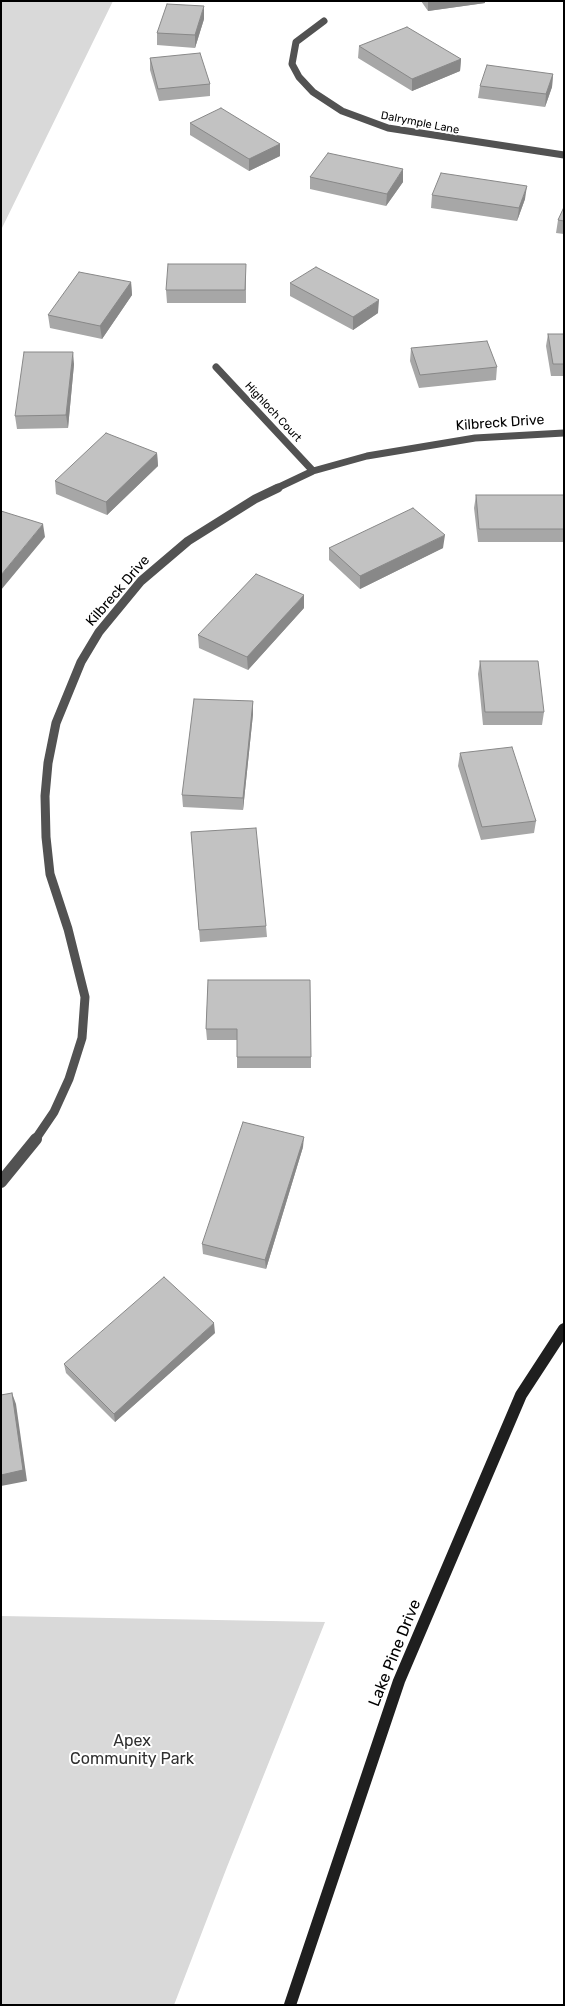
<!DOCTYPE html>
<style>
body{margin:0}
#map{position:relative;width:565px;height:2006px;overflow:hidden;background:#fff;font-family:Rubik,sans-serif}
canvas{display:block}
.frame{position:absolute;inset:0;border:2px solid #000;pointer-events:none}
</style>
<div id="map">
<canvas width="565" height="2006"></canvas>
<div class="frame"></div>
</div>
<script>
const c = document.querySelector('canvas').getContext('2d');
c.lineJoin = 'round';
function fill(path, color) { c.fillStyle = color; c.fill(path, 'evenodd'); }
const toPath = rows => new Path2D(rows.map(r => 'M' + r).join(''));
function strokePath(path, color, width, dash) { c.strokeStyle = color; c.lineWidth = width; c.lineCap = dash ? 'butt' : 'round'; c.setLineDash(dash || []); c.stroke(path); }
function drawText(font, color, halo, rows, align = 'center') {
  c.font = font + ' Rubik,sans-serif'; c.lineWidth = 4; c.setLineDash([]); c.textBaseline = 'middle'; c.strokeStyle = halo; c.fillStyle = color; for (const [text, x, y, turn = 0] of rows) {
    c.save(); c.translate(x, y); c.rotate((+turn || 0) * Math.PI / 180); c.textAlign = isNaN(turn) ? turn : align; if (halo) c.strokeText(text, 0, 0); c.fillText(text, 0, 0); c.restore();
  }
}
fill(toPath([
 [1,1,113,1,1,230],
 [1,1616,325,1622,227,1867,174,2005,1,2005]
]), '#d9d9d9');
strokePath(toPath([
 [324,21,296,42,292,64,299,77,313,92,342,111,388,128,564,155],
 [216,367,313,471],
 [275,489,313,471,367,456,475,438,564,433]
]), '#525252', 7);
strokePath(toPath([
 [35,1140,54,1112,69,1079,82,1038,85,997,68,929,50,874,46,837,45,796,48,763,56,723,81,662,99,632,141,581,188,541,255,499,278,488]
]), '#525252', 9);
strokePath(toPath([
 [1,1182,36,1139]
]), '#525252', 12);
strokePath(toPath([
 [290,2005,399,1681,521,1395,564,1329]
]), '#1f1f1f', 12);
fill(toPath([
 [421,1,485,1,485,3,428,11],
 [204,19,195,48,157,45,157,33],
 [359,46,461,59,460,71,412,91,358,58],
 [150,58,210,84,210,96,159,101,150,70],
 [553,74,552,87,545,107,478,98,480,86],
 [190,123,280,144,280,156,249,171,190,135],
 [310,177,403,182,386,206,310,189],
 [432,195,525,199,517,221,431,208],
 [564,207,564,234,556,233,558,220],
 [246,277,246,303,167,303,166,290],
 [131,282,132,295,102,339,50,328,48,315],
 [290,283,378,313,353,330,290,296],
 [548,334,564,334,564,376,551,376,546,346],
 [411,348,497,367,496,380,419,388,410,361],
 [74,364,68,428,17,429,15,416],
 [157,453,158,466,107,515,56,494,55,481],
 [476,495,564,495,564,542,478,542,474,508],
 [329,548,443,548,360,589,329,560],
 [304,608,248,670,199,648,198,635],
 [480,661,544,712,542,725,483,725,478,674],
 [253,701,253,714,243,810,183,807,182,795],
 [460,753,536,821,534,833,481,840,458,766],
 [191,832,266,926,267,937,200,942],
 [208,980,311,1057,311,1068,237,1068,237,1040,207,1040,206,1029],
 [303,1147,266,1269,203,1254,202,1244],
 [215,1333,115,1422,66,1373,64,1364]
]), '#a7a7a7');
fill(toPath([
 [428,1,485,1,485,3,428,11],
 [204,6,204,19,195,48,195,35],
 [461,59,460,71,412,91,412,79],
 [553,74,552,87,545,107,546,94],
 [280,144,280,156,249,171,249,159],
 [403,169,403,182,386,206,387,194],
 [527,186,525,199,517,221,519,208],
 [131,282,132,295,102,339,100,326],
 [379,300,378,313,353,330,353,317],
 [73,352,74,364,68,428,66,415],
 [157,453,158,466,107,515,106,502],
 [43,524,45,537,1,590,1,575],
 [445,535,443,548,360,589,360,576],
 [304,595,304,608,248,670,247,657],
 [253,701,253,714,243,810,243,798],
 [304,1137,303,1147,266,1269,265,1260],
 [214,1323,215,1333,115,1422,114,1414],
 [12,1393,16,1404,27,1481,1,1486,1,1475]
]), '#888');
const building = toPath([
 [167,4,204,6,195,35,157,33,167,4],
 [407,27,461,59,412,79,359,46,407,27],
 [200,53,210,84,158,89,150,58,200,53],
 [487,65,553,74,546,94,480,86,487,65],
 [221,108,280,144,249,159,190,123,221,108],
 [328,153,403,169,387,194,310,177,328,153],
 [441,173,527,186,519,208,432,195,441,173],
 [564,207,564,221,558,220,564,207],
 [168,264,246,264,245,290,166,290,168,264],
 [316,267,379,300,353,317,290,283,316,267],
 [79,272,131,282,100,326,48,315,79,272],
 [548,334,564,334,564,364,553,364,548,334],
 [487,341,497,367,420,375,411,348,487,341],
 [24,352,73,352,66,415,15,416,24,352],
 [106,433,157,453,106,502,55,481,106,433],
 [476,495,564,495,564,529,479,529,476,495],
 [413,508,445,535,360,576,329,548,413,508],
 [1,511,43,524,1,575,1,511],
 [256,574,304,595,247,657,198,635,256,574],
 [480,661,538,661,544,712,485,712,480,661],
 [194,699,253,701,243,798,182,795,194,699],
 [512,747,536,821,482,827,460,753,512,747],
 [256,828,266,926,199,930,191,832,256,828],
 [208,980,310,980,311,1057,237,1057,237,1029,206,1029,208,980],
 [243,1122,304,1137,265,1260,202,1244,243,1122],
 [164,1277,214,1323,114,1414,64,1364,164,1277],
 [12,1393,23,1470,1,1475,1,1395,12,1393]
]);
fill(building, '#c2c2c2');
strokePath(building, '#888', 1);
drawText('11px', '#000', '#fff', [
 ["Dalrymple Lane",420,123,11],
 ["Highloch Court",273,412,47]
]);
drawText('14px', '#000', '#fff', [
 ["Kilbreck Drive",500,423,-4],
 ["Kilbreck Drive",118,591,-49]
]);
drawText('16px', '#000', '#fff', [
 ["Lake Pine Drive",395,1653,-68]
]);
drawText('16px', '#303030', '#fff', [
 ["Apex",132,1741],
 ["Community Park",132,1759]
]);
</script>
